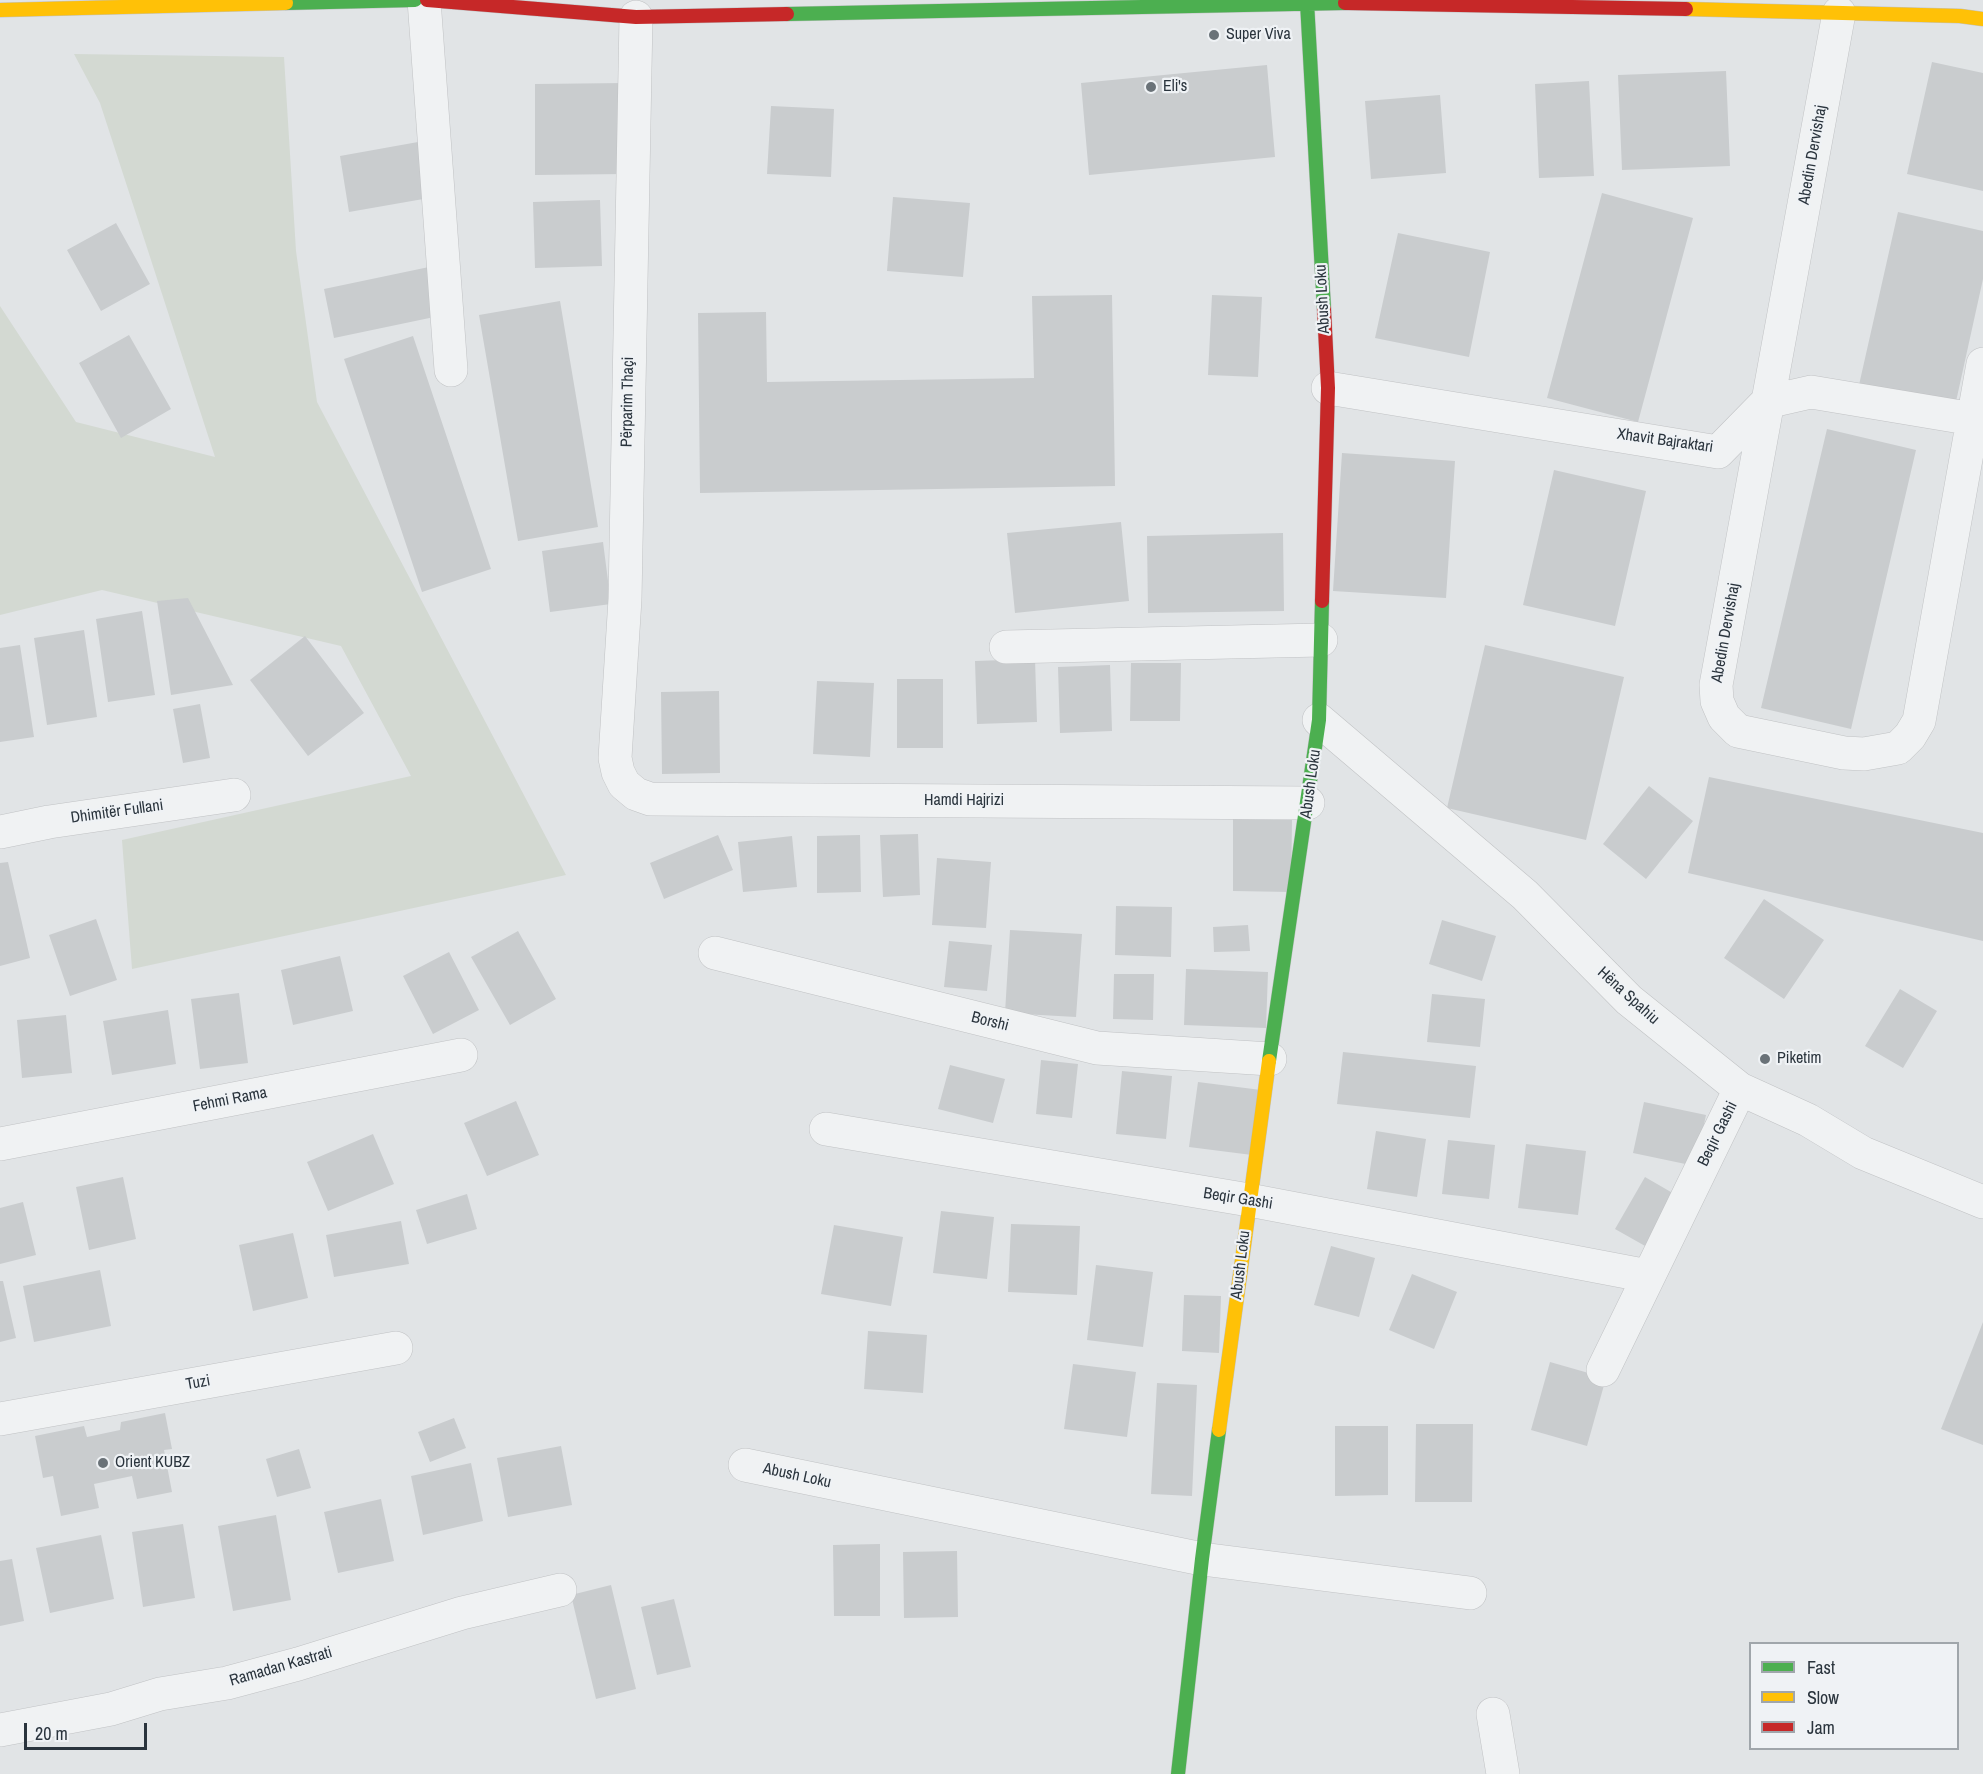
<!DOCTYPE html>
<meta charset="utf-8">
<style>
body{margin:0}
#map{position:relative;width:1983px;height:1774px;overflow:hidden;background:#e1e4e6;font-family:"Archivo Narrow",sans-serif}
canvas{display:block}
.legend{position:absolute;left:1749px;top:1642px;width:210px;height:108px;box-sizing:border-box;background:#eff2f5;border:2px solid #a0a6ab;margin:0;padding:8px 10px;list-style:none;font-size:18px;color:#2a343d}
.legend li{display:flex;align-items:center;gap:12px;height:30px}
.legend b{width:30px;border:2px solid #a0a6ab}
.scale{position:absolute;left:24px;top:1723px;width:123px;height:27px;box-sizing:border-box;border:3px solid #2a343d;border-top:0;padding-left:8px;font-size:18px;line-height:21px;white-space:nowrap;color:#2a343d;-webkit-text-stroke:4px #eff2f5;paint-order:stroke}
</style>
<div id="map">
<canvas width="1983" height="1774"></canvas>
<ul class="legend">
<li><b style="height:8px;background:#4caf50"></b>Fast</li>
<li><b style="height:8px;background:#ffc107"></b>Slow</li>
<li><b style="height:8px;background:#c62828"></b>Jam</li>
</ul>
<div class="scale">20 m</div>
</div>
<script>
const c = document.querySelector('canvas').getContext('2d');
c.lineJoin = 'round';
function fill(path, color) { c.fillStyle = color; c.fill(path, 'evenodd'); }
const toPath = rows => new Path2D(rows.map(r => 'M' + r).join(''));
function strokePath(path, color, width, dash) { c.strokeStyle = color; c.lineWidth = width; c.lineCap = dash ? 'butt' : 'round'; c.setLineDash(dash || []); c.stroke(path); }
function drawText(font, color, halo, rows, align = 'center') {
  c.font = font + ' "Archivo Narrow",sans-serif'; c.lineWidth = 4.5; c.setLineDash([]); c.textBaseline = 'middle'; c.strokeStyle = halo; c.fillStyle = color; for (const [text, x, y, turn = 0] of rows) {
    c.save(); c.translate(x, y); c.rotate((+turn || 0) * Math.PI / 180); c.textAlign = isNaN(turn) ? turn : align; if (halo) c.strokeText(text, 0, 0); c.fillText(text, 0, 0); c.restore();
  }
}
fill(toPath([
 [74,54,284,57,296,251,317,402,566,875,132,969,122,840,411,776,341,646,102,590,0,615,0,306,76,422,215,457,100,103]
]), '#d3d9d2');
fill(toPath([
 [1932,62,1983,73,1983,191,1907,174],
 [1267,65,1275,157,1089,175,1081,83],
 [1726,71,1730,166,1622,170,1618,75],
 [1589,81,1594,176,1539,178,1535,84],
 [625,83,625,174,535,175,535,84],
 [1440,95,1446,173,1371,179,1365,101],
 [771,106,834,109,831,177,767,174],
 [418,142,429,198,349,212,340,156],
 [1602,193,1693,218,1638,422,1547,398],
 [893,197,970,203,963,277,887,271],
 [600,200,602,266,535,268,533,202],
 [1898,212,1983,231,1983,279,1955,406,1859,385],
 [116,223,150,284,101,311,67,250],
 [1398,233,1490,252,1469,357,1375,338],
 [429,267,439,316,334,338,324,289],
 [1112,295,1115,486,700,493,698,313,766,312,767,382,1034,378,1032,296],
 [1212,295,1262,297,1258,377,1208,375],
 [560,301,598,527,518,541,479,315],
 [129,335,171,409,121,438,79,363],
 [413,336,491,569,422,592,344,359],
 [1827,429,1916,450,1851,729,1761,708],
 [1342,453,1455,461,1446,598,1333,591],
 [1554,470,1646,491,1615,626,1523,605],
 [1121,522,1129,601,1015,613,1007,533],
 [1283,533,1284,611,1148,613,1147,536],
 [603,542,611,604,550,612,542,551],
 [188,598,233,685,171,695,157,601],
 [142,611,155,695,108,702,96,619],
 [84,630,97,717,47,725,34,638],
 [305,636,364,713,308,756,250,680],
 [20,645,34,737,0,742,0,648],
 [1485,645,1624,677,1586,840,1447,808],
 [1035,659,1037,722,977,724,975,661],
 [1131,663,1181,663,1180,721,1130,721],
 [1110,665,1112,731,1060,733,1058,667],
 [897,679,943,679,943,748,897,748],
 [817,681,874,683,870,757,813,754],
 [719,691,720,773,662,774,661,692],
 [200,704,210,758,183,763,173,709],
 [1709,777,1983,833,1983,941,1688,873],
 [1649,786,1693,821,1646,879,1603,844],
 [1233,819,1292,820,1291,892,1233,891],
 [918,834,920,895,883,897,880,835],
 [718,835,733,870,664,899,650,863],
 [860,835,861,892,817,893,817,836],
 [792,836,797,887,743,892,738,842],
 [937,858,991,862,986,928,932,925],
 [8,862,30,958,0,966,0,863],
 [1764,899,1824,940,1784,999,1724,958],
 [1116,906,1172,907,1171,957,1115,955],
 [96,919,117,980,70,996,49,935],
 [1442,920,1496,936,1482,981,1429,964],
 [1248,925,1250,951,1214,952,1213,927],
 [1010,930,1082,934,1076,1017,1005,1013],
 [518,931,556,999,510,1025,471,957],
 [949,941,992,945,987,991,944,987],
 [449,952,479,1010,433,1034,403,976],
 [340,956,353,1011,293,1025,281,970],
 [1186,969,1268,972,1266,1028,1184,1025],
 [1114,974,1154,974,1153,1020,1113,1019],
 [1900,989,1937,1011,1903,1068,1865,1046],
 [239,993,248,1063,200,1069,191,999],
 [1432,994,1485,999,1480,1047,1427,1042],
 [168,1010,176,1064,112,1075,103,1021],
 [66,1015,72,1073,22,1078,17,1020],
 [1343,1052,1476,1066,1470,1118,1337,1104],
 [1041,1060,1078,1064,1072,1118,1036,1114],
 [950,1065,1005,1079,993,1123,938,1109],
 [1122,1071,1172,1076,1166,1139,1116,1134],
 [1198,1082,1261,1090,1252,1155,1189,1147],
 [516,1101,539,1155,487,1176,464,1123],
 [1644,1102,1706,1115,1695,1166,1633,1153],
 [1376,1131,1426,1139,1417,1197,1367,1189],
 [373,1134,394,1184,328,1211,307,1162],
 [1448,1140,1495,1145,1489,1199,1442,1194],
 [1526,1144,1586,1151,1578,1215,1518,1208],
 [123,1177,136,1239,89,1250,76,1187],
 [1645,1177,1683,1199,1654,1251,1615,1229],
 [467,1194,477,1229,427,1244,416,1210],
 [23,1202,36,1255,0,1264,0,1208],
 [941,1211,994,1217,987,1279,933,1273],
 [401,1221,409,1264,334,1277,326,1235],
 [1011,1224,1080,1226,1077,1295,1008,1292],
 [834,1225,903,1237,891,1306,821,1294],
 [293,1233,308,1298,253,1311,239,1245],
 [1331,1246,1375,1258,1359,1317,1314,1305],
 [1096,1265,1153,1272,1143,1347,1087,1340],
 [100,1270,111,1326,34,1342,23,1286],
 [1412,1274,1457,1292,1434,1349,1389,1330],
 [0,1281,3,1281,16,1338,0,1342],
 [1184,1295,1221,1296,1219,1353,1182,1351],
 [1983,1322,1983,1445,1941,1429],
 [868,1331,927,1335,923,1393,864,1389],
 [1550,1362,1606,1378,1587,1446,1531,1430],
 [1073,1364,1136,1372,1127,1437,1064,1429],
 [1157,1383,1197,1385,1192,1496,1151,1494],
 [165,1413,172,1449,164,1450,172,1492,137,1499,132,1476,94,1484,99,1508,61,1516,53,1476,43,1478,35,1436,84,1426,87,1437,120,1430,121,1422],
 [454,1418,466,1448,430,1462,418,1432],
 [1416,1424,1473,1424,1472,1502,1415,1502],
 [1335,1426,1388,1426,1388,1495,1335,1496],
 [561,1446,572,1505,508,1517,497,1458],
 [299,1449,311,1488,277,1497,266,1459],
 [471,1463,483,1521,423,1535,411,1476],
 [381,1499,394,1561,338,1573,324,1512],
 [276,1515,291,1600,233,1611,218,1526],
 [183,1524,195,1598,143,1607,132,1532],
 [101,1535,114,1599,50,1613,36,1548],
 [880,1544,880,1616,834,1616,833,1545],
 [957,1551,958,1617,904,1618,903,1552],
 [12,1559,24,1621,0,1626,0,1561],
 [611,1585,636,1689,596,1699,571,1595],
 [674,1599,691,1667,657,1675,641,1607]
]), '#c9ccce');
const street = toPath([
 [424,0,451,370],
 [1839,13,1716,685,1717,701,1724,717,1738,731,1844,753,1864,754,1898,748,1910,736,1919,721,1983,364],
 [636,17,625,599,615,758,618,772,624,784,636,794,650,799,1308,803],
 [1328,388,1718,452,1767,402,1811,392,1973,419,1983,423],
 [1006,647,1321,640],
 [1319,720,1525,895,1629,1000,1740,1089,1808,1120,1863,1153,1983,1202],
 [0,832,49,822,234,795],
 [715,953,1097,1048,1270,1059],
 [826,1129,1249,1200,1648,1276],
 [0,1144,461,1055],
 [1603,1370,1740,1089],
 [0,1419,396,1348],
 [745,1465,1202,1559,1470,1593],
 [1493,1714,1503,1774],
 [0,1730,111,1709,160,1694,227,1683,298,1664,462,1613,560,1590]
]);
const fast = toPath([
 [1307,2,1324,309],
 [286,3,415,0],
 [787,14,1345,3],
 [1269,1061,1319,720,1322,601],
 [1178,1774,1202,1559,1219,1430]
]);
const slow = toPath([
 [1686,9,1960,16,1983,19],
 [0,10,286,3],
 [1219,1430,1269,1061]
]);
const jam = toPath([
 [427,0,636,17,787,14],
 [1345,3,1686,9],
 [1322,601,1328,388,1324,309]
]);
strokePath(street, '#c0c2c4', 34);
strokePath(fast, '#c0c2c4', 15);
strokePath(slow, '#c0c2c4', 15);
strokePath(jam, '#c0c2c4', 15);
strokePath(street, '#f0f2f3', 33);
strokePath(fast, '#4caf50', 14);
strokePath(slow, '#ffc107', 14);
strokePath(jam, '#c62828', 14);
for (const [x, y, r, color] of [
 [1214,35,6,"#6a7278"],
 [1151,87,6,"#6a7278"],
 [1765,1059,6,"#6a7278"],
 [103,1463,6,"#6a7278"]
]) { const dot = new Path2D(); dot.arc(x, y, r, 0, 2 * Math.PI); c.fillStyle = color; c.fill(dot); strokePath(dot, '#eff2f5', 2); }
drawText('16px', '#2a343d', '#eff2f5', [
 ["Super Viva",1226,35],
 ["Eli's",1163,87],
 ["Piketim",1777,1059],
 ["Orient KUBZ",115,1463]
], 'left');
drawText('16px', '#2a343d', '#eff2f5', [
 ["Abedin Dervishaj",1813,155,-80],
 ["Abush Loku",1323,299,-93],
 ["Përparim Thaçi",628,402,-89],
 ["Xhavit Bajraktari",1665,441,8],
 ["Abedin Dervishaj",1726,633,-80],
 ["Abush Loku",1311,784,-82],
 ["Hamdi Hajrizi",964,801],
 ["Dhimitër Fullani",117,812,-8],
 ["Hëna Spahiu",1628,996,42],
 ["Borshi",990,1022,14],
 ["Fehmi Rama",230,1100,-11],
 ["Beqir Gashi",1718,1134,-64],
 ["Beqir Gashi",1238,1199,9],
 ["Abush Loku",1241,1265,-83],
 ["Tuzi",198,1383,-10],
 ["Abush Loku",797,1476,12],
 ["Ramadan Kastrati",281,1667,-16]
]);
</script>
